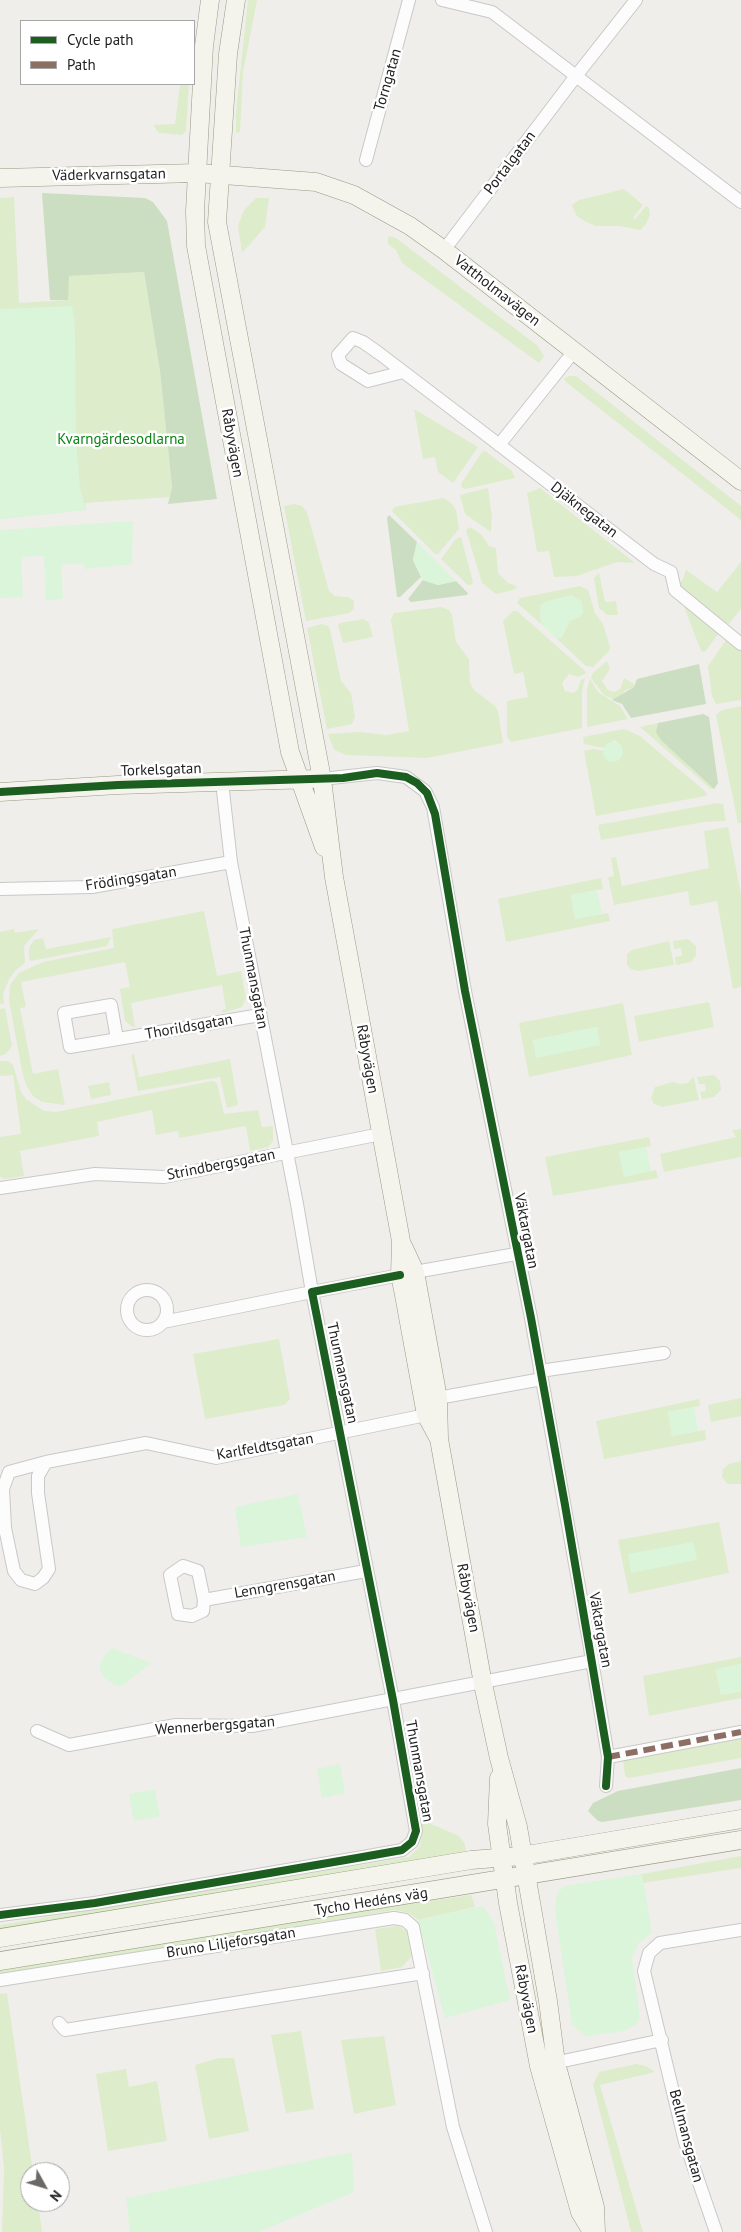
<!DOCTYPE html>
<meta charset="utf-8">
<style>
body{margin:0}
#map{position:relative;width:741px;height:2232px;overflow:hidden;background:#f0eeeb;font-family:"PT Sans",sans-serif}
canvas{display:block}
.legend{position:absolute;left:20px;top:20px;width:175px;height:65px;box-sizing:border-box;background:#fff;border:1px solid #a7a7a7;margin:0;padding:6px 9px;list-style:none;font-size:15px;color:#222}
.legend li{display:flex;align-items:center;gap:10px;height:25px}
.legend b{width:25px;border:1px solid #a7a7a7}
.north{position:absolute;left:20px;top:2162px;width:50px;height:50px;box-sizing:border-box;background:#fff;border:1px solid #a7a7a7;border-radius:50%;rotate:129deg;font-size:14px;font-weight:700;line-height:20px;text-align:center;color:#222}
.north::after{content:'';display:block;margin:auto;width:18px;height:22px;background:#6a6968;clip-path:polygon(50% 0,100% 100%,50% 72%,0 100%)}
</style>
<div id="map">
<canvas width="741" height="2232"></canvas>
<ul class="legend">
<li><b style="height:6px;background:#1b5e20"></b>Cycle path</li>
<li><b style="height:6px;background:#8d6e63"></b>Path</li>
</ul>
<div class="north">N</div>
</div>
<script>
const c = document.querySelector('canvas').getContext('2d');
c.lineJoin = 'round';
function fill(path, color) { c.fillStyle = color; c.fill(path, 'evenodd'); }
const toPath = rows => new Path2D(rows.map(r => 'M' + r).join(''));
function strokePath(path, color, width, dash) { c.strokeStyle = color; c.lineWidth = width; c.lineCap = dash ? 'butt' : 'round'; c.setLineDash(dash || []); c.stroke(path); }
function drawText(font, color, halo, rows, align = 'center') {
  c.font = font + ' "PT Sans",sans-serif'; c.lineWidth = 5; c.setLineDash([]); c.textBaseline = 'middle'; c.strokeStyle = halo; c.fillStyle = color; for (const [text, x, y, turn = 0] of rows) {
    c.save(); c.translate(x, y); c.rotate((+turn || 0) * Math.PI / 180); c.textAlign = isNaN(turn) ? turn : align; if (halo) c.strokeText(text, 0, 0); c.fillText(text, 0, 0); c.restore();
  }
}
fill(toPath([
 [248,0,257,0,243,72,240,132,236,133,236,112],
 [180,84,189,84,186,131,182,135,159,133,153,125,175,124],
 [624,189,643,205,633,218,635,219,646,206,649,208,650,215,646,224,640,230,620,226,596,226,586,222,577,216,573,208,572,205,579,200],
 [14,197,19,303,67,300,68,276,144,272,160,371,172,487,169,497,85,503,86,510,0,519,0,198],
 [256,198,269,198,265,227,242,253,238,226,244,210],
 [388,236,396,238,538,346,544,356,539,363,402,263,396,250,388,244],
 [569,376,576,376,741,506,741,520,566,382,564,379],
 [414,409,478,447,453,483,438,472,435,457,423,459],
 [485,451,512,471,515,478,465,489,462,487,461,484,482,452],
 [488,488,492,517,491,532,465,514,460,495],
 [540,488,635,563,617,562,577,576,554,577,549,551,537,552,527,493],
 [444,498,452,504,456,510,459,529,438,554,435,554,392,511,394,507],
 [294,504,302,506,307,512,329,591,335,596,348,597,354,601,354,609,349,613,306,621,284,506],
 [470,527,481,534,489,546,496,548,498,573,508,583,514,585,517,588,513,590,496,594,482,583,466,530],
 [461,537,473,582,471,585,468,585,441,559,456,539],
 [741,562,741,609,728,625,678,585,683,579,686,570,717,592],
 [599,573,605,602,616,601,618,615,607,615,599,608,594,578],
 [580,586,588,590,595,613,603,624,610,647,609,651,593,667,586,666,557,639,562,637,569,622,540,609,541,624,517,603,520,598],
 [683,604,718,634,705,652,701,651],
 [441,607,449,610,452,615,456,642,469,659,470,683,474,690,495,706,498,711,503,743,427,758,346,755,334,750,328,734,359,732,387,735,409,731,391,620,394,613],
 [513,611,517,611,586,672,585,674,578,677,569,674,562,683,565,691,574,693,578,689,580,681,585,678,582,691,582,728,511,742,507,737,507,701,528,697,523,672,514,674,503,621],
 [364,619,369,623,373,637,343,643,338,626,340,623],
 [322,624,328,626,330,629,341,681,351,693,355,717,352,724,327,729,307,628],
 [727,639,741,650,741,700,716,704,712,696,708,666],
 [607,661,610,669,602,681,608,690,614,692,620,689,624,678,634,684,634,687,626,690,615,700,604,695,591,678,593,673],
 [590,679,598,692,620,706,628,719,587,727,587,689],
 [741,706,741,823,738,823,716,715,722,710],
 [658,723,657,727,692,769,714,789,711,789,640,727],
 [624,729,640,736,707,793,706,796,596,816,584,751,593,749,623,753,622,747,615,740,606,745,604,748,584,744,583,737],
 [717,803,723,804,726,821,704,822,601,840,598,825],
 [728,827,741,894,741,987,733,989,717,901,690,906,688,891,614,905,608,877,614,876,611,858,616,857,622,886,709,868,704,831],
 [601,878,603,889,571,895,575,919,608,913,610,921,506,942,498,899],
 [204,911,217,976,241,971,246,998,242,1007,223,1013,222,1010,226,1009,222,985,131,1003,135,1027,133,1027,125,1021,120,989,130,987,125,962,21,982,26,1007,20,1008,33,1074,58,1069,65,1105,42,1102,33,1096,26,1085,22,1071,9,1000,10,985,19,973,43,962,114,948,112,929],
 [14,929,15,933,39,929,24,946,25,963,16,970,9,979,3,994,4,1004,0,1004,0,932],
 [111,937,107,946,31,961,29,958,29,948,34,940,38,939,43,938,46,949],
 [688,939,696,946,696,955,691,962,676,965,675,957,682,956,681,948,674,949,673,941],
 [669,941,674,965,638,971,631,969,627,965,627,954,632,950],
 [709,1002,714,1027,639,1042,634,1016],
 [623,1003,632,1055,529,1077,519,1023],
 [597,1027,600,1045,536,1057,533,1040],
 [5,1008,12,1046,6,1054,0,1056,0,1009],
 [134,1054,139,1077,230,1059,238,1105,227,1108,220,1077,138,1091,131,1055],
 [0,1061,8,1061,13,1065,21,1092,26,1099,44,1111,56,1112,212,1081,217,1083,224,1114,258,1110,262,1127,273,1126,273,1141,268,1147,250,1151,246,1126,179,1138,178,1131,156,1135,152,1110,97,1122,99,1136,20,1151,24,1176,4,1179,0,1177,0,1137,21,1134,13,1075,0,1076],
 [714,1075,720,1081,721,1090,714,1097,702,1099,700,1092,706,1091,705,1084,699,1084,697,1077],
 [692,1078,694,1078,699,1100,662,1107,654,1104,651,1098,655,1087,673,1082,680,1084,688,1083],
 [109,1082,111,1095,91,1099,88,1086],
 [741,1129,741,1157,664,1172,660,1154,736,1137,732,1130],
 [649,1137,651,1146,619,1152,624,1176,656,1170,658,1178,553,1196,545,1157],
 [279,1339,290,1399,284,1405,205,1419,193,1354],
 [741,1398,741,1416,711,1422,708,1405],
 [699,1399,700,1406,668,1412,672,1436,705,1430,706,1440,604,1459,596,1421],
 [741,1461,741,1484,727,1484,722,1477,723,1469,729,1464],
 [719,1522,729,1573,629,1594,618,1540],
 [741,1657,741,1664,716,1670,721,1695,741,1691,741,1698,649,1716,643,1676],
 [741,1736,741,1758,629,1778,625,1776,623,1760],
 [422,1820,459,1836,465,1844,466,1853,0,1930,0,1925,409,1857,420,1846],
 [741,1856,741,1868,643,1883,642,1874],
 [471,1895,475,1907,418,1920,409,1913,395,1910,0,1975,0,1969,288,1921],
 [398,1926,408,1932,412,1956,402,1967,381,1971,375,1929],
 [7,1993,33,2172,30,2172,30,2202,38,2202,42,2232,2,2232,4,2168,0,2130,0,1994],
 [301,2031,314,2109,286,2113,271,2035],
 [384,2036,396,2105,354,2114,341,2040],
 [219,2058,234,2058,249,2131,209,2139,195,2065],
 [636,2064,646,2066,655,2072,600,2085,643,2232,631,2232,593,2085,599,2072],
 [126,2069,129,2087,157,2081,167,2141,108,2151,96,2074]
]), '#ddeccb');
fill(toPath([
 [42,193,145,198,153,202,167,221,217,499,168,504,172,487,160,371,144,272,69,276,68,300,50,300],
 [389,515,417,542,413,560,421,577,400,597,397,597,387,518],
 [423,580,438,585,456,581,468,593,467,595,411,602,408,599],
 [699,664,706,704,631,718,622,704,612,700,634,687,637,679],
 [703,714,709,717,718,783,714,789,661,740,656,732,658,723],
 [741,1768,741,1800,602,1822,598,1821,588,1811,593,1803,618,1791]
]), '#cbdec1');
fill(toPath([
 [72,306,75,326,76,441,80,487,86,510,0,519,0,309],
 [133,521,132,564,84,569,83,563,61,565,63,599,46,601,44,556,21,557,23,597,0,598,0,530],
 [417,542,456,581,438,585,423,580,413,560],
 [572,595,582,602,583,613,580,617,569,622,563,635,557,639,541,624,540,605,547,601],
 '603 752a10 10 0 1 1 20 0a10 10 0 1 1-20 0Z',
 [597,890,602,914,575,919,571,895],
 [597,1027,600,1045,536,1058,533,1040],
 [646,1147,651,1171,624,1177,619,1152],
 [694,1407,698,1431,672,1436,668,1412],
 [298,1494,307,1537,241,1547,235,1507],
 [693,1542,697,1560,631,1573,628,1554],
 [112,1648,151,1663,122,1686,114,1685,104,1677,99,1667,104,1656],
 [741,1664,741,1691,721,1695,716,1669],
 [340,1764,345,1793,322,1798,317,1769],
 [155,1789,160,1816,134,1821,129,1794],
 [642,1874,652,1933,639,1943,632,1958,640,2019,635,2025,624,2031,586,2036,572,2025,555,1910,557,1894,564,1886],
 [483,1906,494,1923,510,2000,445,2018,418,1920],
 [352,2152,354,2192,258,2232,130,2232,126,2198]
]), '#daf5da');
const street = toPath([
 [442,0,492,12,576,76,636,0],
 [366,160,409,0],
 [444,250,576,76,741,202],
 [403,372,368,381,341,364,338,355,353,338,363,342,380,354,489,437,654,564,671,572,675,590,741,644],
 [499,445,575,350],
 [322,779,377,773,406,777,425,791,433,807,465,991,531,1318,589,1642,608,1757,606,1786],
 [0,889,92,887,231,862],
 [117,1039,111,1005,64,1013,70,1047,124,1038,260,1015],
 [0,1188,95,1174,164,1177,381,1134],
 [415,1272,516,1254],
 '127 1310a20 20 0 1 1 40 0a20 20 0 1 1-40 0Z',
 [163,1322,312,1292,297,1204,231,862,222,782],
 [540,1371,664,1353],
 [438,1398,542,1379],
 [46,1462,38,1476,38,1493,49,1569,43,1578,35,1584,21,1580,14,1571,5,1528,3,1489,9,1472,46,1462,146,1443,216,1458,426,1415],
 [204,1600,198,1571,183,1566,170,1575,178,1614,192,1616,203,1611,204,1600,366,1571],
 [37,1731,69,1745,176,1725,252,1726,592,1661],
 [608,1757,741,1732],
 [0,1915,95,1903,357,1858,402,1850,412,1842,416,1831,393,1700,312,1292,400,1275],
 [0,1980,394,1918,405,1920,413,1927,453,2127,486,2232],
 [59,2023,65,2030,423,1973],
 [549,2064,662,2040],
 [716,2232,685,2142,644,1971,649,1953,660,1943,741,1930]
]);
const secondary = toPath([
 [210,0,204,46,195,211,196,246,290,752,324,847],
 [236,0,228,54,217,222,322,779,334,877,401,1241,400,1275,404,1295,426,1415,439,1439],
 [0,178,197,173,316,182,354,195,410,226,444,250,741,481],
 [0,792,118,785,312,779],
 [403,1246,415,1272,438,1398,439,1439,483,1684,499,1758,518,1827,548,2001,556,2063,595,2207,596,2232],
 [499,1778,497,1824,508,1903,539,2066,580,2212,592,2232],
 [0,1938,471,1860,521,1856,741,1819],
 [0,1961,741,1840]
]);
strokePath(street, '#c9c8c7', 14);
strokePath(secondary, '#999a82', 19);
strokePath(street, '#fdfcfc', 12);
strokePath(secondary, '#f4f4ed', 18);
strokePath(toPath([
 [608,1757,741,1732]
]), '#8d6e63', 6, [12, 6]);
strokePath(toPath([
 [0,792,118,785,343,778,377,773,406,777,417,783,427,793,435,814,465,991,531,1318,565,1505,608,1757,606,1786],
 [0,1915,95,1903,357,1858,402,1850,412,1842,416,1831,393,1700,312,1292,400,1275]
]), '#1b5e20', 8);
drawText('15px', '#222', '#fff', [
 ["Torngatan",388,80,-74],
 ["Portalgatan",510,163,-53],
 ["Väderkvarnsgatan",109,175,-1],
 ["Vattholmavägen",497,291,38],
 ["Råbyvägen",232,443,80],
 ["Djäknegatan",584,510,38],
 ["Torkelsgatan",161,770,-2],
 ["Frödingsgatan",131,879,-9],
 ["Thunmansgatan",253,978,79],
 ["Thorildsgatan",189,1027,-10],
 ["Råbyvägen",367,1059,80],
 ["Strindbergsgatan",221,1165,-11],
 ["Väktargatan",526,1231,79],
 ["Thunmansgatan",342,1373,78],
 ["Karlfeldtsgatan",265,1447,-10],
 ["Lenngrensgatan",285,1585,-10],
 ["Råbyvägen",468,1598,79],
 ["Väktargatan",600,1630,80],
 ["Wennerbergsgatan",215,1726,-4],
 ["Thunmansgatan",419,1771,80],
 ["Tycho Hedéns väg",371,1902,-9],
 ["Bruno Liljeforsgatan",231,1943,-9],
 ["Råbyvägen",526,1999,79],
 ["Bellmansgatan",686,2136,75]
]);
drawText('15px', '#0c8416', '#fff', [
 ["Kvarngärdesodlarna",121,440]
]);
</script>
